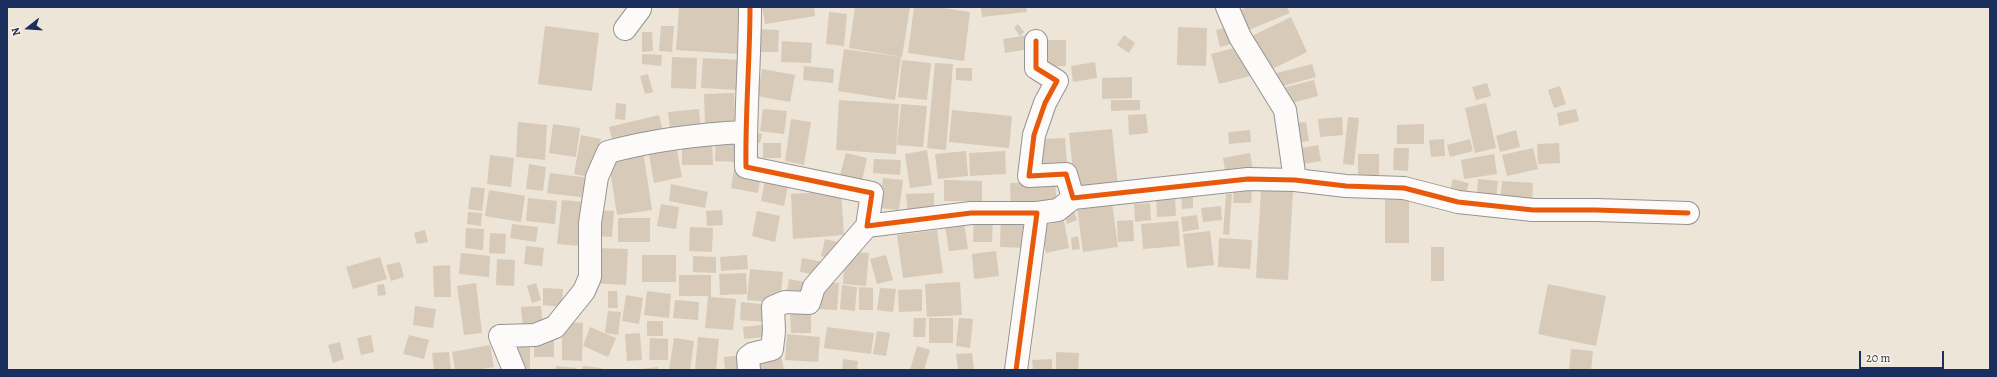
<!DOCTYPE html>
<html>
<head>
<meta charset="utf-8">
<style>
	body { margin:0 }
	#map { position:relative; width:1997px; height:377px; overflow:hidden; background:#ede5d7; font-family:Alegreya,serif }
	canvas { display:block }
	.frame { position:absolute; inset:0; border:8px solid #1b2f5e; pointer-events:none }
	.north { position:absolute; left:8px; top:8px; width:40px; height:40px; -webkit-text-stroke:3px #fcf5e5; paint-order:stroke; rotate:253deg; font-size:11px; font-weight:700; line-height:16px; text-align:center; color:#1b2f5e }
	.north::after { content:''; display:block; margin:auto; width:14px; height:18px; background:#1b2f5e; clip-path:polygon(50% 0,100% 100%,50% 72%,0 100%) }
	.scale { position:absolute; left:1859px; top:351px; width:85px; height:18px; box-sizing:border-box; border:2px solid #1b2f5e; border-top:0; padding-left:5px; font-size:12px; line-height:14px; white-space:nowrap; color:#1b2f5e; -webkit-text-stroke:3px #fcf5e5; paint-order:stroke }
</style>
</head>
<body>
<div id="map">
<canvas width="1997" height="377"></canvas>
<div class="frame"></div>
<div class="north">N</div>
<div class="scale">20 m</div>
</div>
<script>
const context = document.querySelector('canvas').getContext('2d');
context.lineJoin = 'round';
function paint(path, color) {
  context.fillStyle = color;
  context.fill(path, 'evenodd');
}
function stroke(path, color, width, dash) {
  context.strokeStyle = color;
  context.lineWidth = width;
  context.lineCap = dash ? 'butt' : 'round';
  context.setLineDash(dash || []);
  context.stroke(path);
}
const building = new Path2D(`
	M679 7H739L737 54 676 50Z
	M762 7H814L815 16 765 24Z
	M855 7H910L902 57 849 48Z
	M914 7H936L970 12 964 61 908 53Z
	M981 7H1026L1027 12 982 17Z
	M1248 7H1287L1290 13 1244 32 1236 12Z
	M829 12 847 14 844 46 826 44Z
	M1291 17 1307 52 1266 72 1250 37Z
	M1018 24 1024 32 1020 36 1014 28Z
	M545 26 599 33 592 91 538 84Z
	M661 26H674L672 52 659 51Z
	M1233 26 1238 42 1220 47 1216 30Z
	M1178 27 1207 28 1206 66 1177 65Z
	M757 29 779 30 778 52H756Z
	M642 32H652L653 51 642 52Z
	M1028 35 1029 49 1005 53 1003 39Z
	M1124 35 1135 43 1129 53 1117 45Z
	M1042 40H1066V66L1042 67Z
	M782 41 812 43 811 63 781 62Z
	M1242 46 1250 76 1219 84 1211 54Z
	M844 49 901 57 895 100 838 91Z
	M642 54 662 55 661 66 642 64Z
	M672 57 697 58 696 89 671 88Z
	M703 58 740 60 738 90 701 88Z
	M902 60 931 63 927 100 898 97Z
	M1095 62 1097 78 1073 82 1071 66Z
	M935 63 953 64 946 150 927 148Z
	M1312 64 1316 77 1276 88 1273 74Z
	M804 66 834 69 833 83 803 80Z
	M956 68H972V81L956 80Z
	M762 69 795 75 790 102 757 96Z
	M648 74 653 92 645 94 640 76Z
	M1132 77V98L1102 99V78Z
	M1314 80 1318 96 1287 104 1282 88Z
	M1487 83 1491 96 1476 100 1472 87Z
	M1560 86 1566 104 1554 108 1548 90Z
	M734 93 735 124 705 125 704 94Z
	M839 100 899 104 896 154 836 150Z
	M1111 100H1140V110L1111 111Z
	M616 103 626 104 625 120 615 119Z
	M1486 103 1496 148 1475 153 1465 108Z
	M901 104 927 106 923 147 897 145Z
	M699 109 701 133 671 136 668 112Z
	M763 109 787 111 784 134 760 131Z
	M1576 109 1579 121 1559 126 1557 113Z
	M952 110 1012 116 1009 148 949 142Z
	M1146 114 1148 133 1129 135 1128 115Z
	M659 115 664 135 614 147 609 127Z
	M1342 117 1343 135 1320 137 1318 119Z
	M1348 117 1359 118 1354 165 1343 164Z
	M791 119 811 122 804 165 785 161Z
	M518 122 547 125 545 160 516 157Z
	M1306 122 1309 141 1297 143 1295 123Z
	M553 124 580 128 576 157 549 153Z
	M1424 124V144H1397V125Z
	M1112 129 1118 187 1075 191 1069 133Z
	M1250 130 1251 142 1229 144 1228 132Z
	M1516 130 1520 147 1500 152 1496 136Z
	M751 132 762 134 760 143 749 142Z
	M581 135 601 139 594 178 574 174Z
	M716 136 739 137 738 162 715 161Z
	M1065 138 1067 166 1043 168 1042 139Z
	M1444 139 1445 156 1431 157 1429 140Z
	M1470 139 1473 151 1450 157 1447 145Z
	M712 142 713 165H682V143Z
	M763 143H781V158H763Z
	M1559 143 1560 163 1538 164 1537 144Z
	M676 144 682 177 654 183 648 149Z
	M1318 145 1321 161 1298 165 1295 149Z
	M1394 148H1409L1408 171 1393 170Z
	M1533 148 1538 169 1507 176 1502 155Z
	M927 150 932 185 910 188 905 154Z
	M643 151 652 210 617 215 608 157Z
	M966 151 968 176 938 179 935 154Z
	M1005 151 1006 174 970 176 969 153Z
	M846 153 867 158 862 180 840 175Z
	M1250 153 1253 171 1226 176 1223 158Z
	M1358 154H1379V182H1358Z
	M1494 154 1497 174 1464 179 1461 160Z
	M490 155 514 158 511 187 487 184Z
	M874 159 901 160 900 175 873 173Z
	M529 164 546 167 543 191 526 189Z
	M734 169 761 174 758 193 731 188Z
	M550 173 589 178 587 198 547 193Z
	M883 178 903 180 899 210 879 208Z
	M1453 179 1469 183 1466 194 1450 190Z
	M1478 179 1498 181 1496 198 1477 197Z
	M765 180 788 185 784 206 761 201Z
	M944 180 982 181V201H944Z
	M1055 181 1057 209 1011 211 1010 183Z
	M1502 181 1533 183 1532 203 1500 201Z
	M671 184 708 192 705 208 669 201Z
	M471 187 485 188 482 211 468 209Z
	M1234 188 1252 189 1251 203H1233Z
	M1261 189 1293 191 1288 280 1256 278Z
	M489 190 525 196 521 222 485 216Z
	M841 191 844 235 793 239 791 194Z
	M934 193V214L908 215 906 194Z
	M1181 193H1193V208L1182 209Z
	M1226 194H1232L1229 235 1223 234Z
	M1175 196 1176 216 1157 217 1156 197Z
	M528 198 557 201 555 224 526 221Z
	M1385 199H1409V243H1385Z
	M562 200 585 202 581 246 557 244Z
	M1112 203 1118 247 1083 252 1077 207Z
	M1150 203 1151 220 1135 222 1134 204Z
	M661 204 679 207 676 229 657 226Z
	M1221 206 1222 220 1203 222 1201 208Z
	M1073 207 1077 220 1067 224 1063 210Z
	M597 210 614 211 612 237 595 236Z
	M722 210 723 225 707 226 706 211Z
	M757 211 780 216 775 242 752 236Z
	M468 212 482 213 481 226 467 224Z
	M1001 215H1027L1026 248 1000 247Z
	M1197 215 1199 229 1183 232 1181 217Z
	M974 217 993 218 992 242H973Z
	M618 218H650V242H618Z
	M1133 220 1134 241 1118 242 1117 221Z
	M1064 221 1069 248 1046 253 1040 226Z
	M1178 221 1180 246 1143 249 1141 224Z
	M964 223 968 249 949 251 945 226Z
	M512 224 538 227 536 242 510 238Z
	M690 227 713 228 712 252 689 251Z
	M466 228 484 229 483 250 465 248Z
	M425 230 428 242 417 244 414 233Z
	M937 230 943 273 903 278 897 235Z
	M1210 231 1214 265 1187 268 1183 234Z
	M490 233 506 234 505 254 489 253Z
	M1078 236 1080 249 1072 250 1071 238Z
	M1219 238 1252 240 1250 269 1218 267Z
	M825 239 839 242 835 259 821 256Z
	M526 246 544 248 542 266 524 264Z
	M1431 247H1444V281H1431Z
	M594 248 628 249 626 285 592 283Z
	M845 251 869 253 866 286 843 284Z
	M996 251 999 276 974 279 972 254Z
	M461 253 490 256 489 277 459 274Z
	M642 255H676V282H642Z
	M747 255 748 269 721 271 720 257Z
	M886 255 893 280 877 284 870 259Z
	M693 256 716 257V273L693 272Z
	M380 257 387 279 353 289 346 267Z
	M802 258 824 262 822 276 800 272Z
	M497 259 515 260 514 286 496 285Z
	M400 262 404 277 391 281 386 265Z
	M450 265 451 297H434L433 266Z
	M750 269 783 272 780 303 747 300Z
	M746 273 747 294 720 295 719 274Z
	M679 275H711V297L736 299 733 330 705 328 708 296H679Z
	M789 279 810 283 807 300 786 297Z
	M819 282 839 283 837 310 818 309Z
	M960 282 962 315 927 317 925 284Z
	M476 283 482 333 464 335 457 286Z
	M536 283 541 300 532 303 527 286Z
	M384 284 386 295 378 296 377 285Z
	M1548 284 1606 296 1596 346 1538 334Z
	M842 285 857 287 855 311 840 309Z
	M859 287 873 288V310H859Z
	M543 288 563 289 562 307 543 305Z
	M880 288 896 289 893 312 877 310Z
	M922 289V311L899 312 898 290Z
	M608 291H617L618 308H608Z
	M647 291 671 294 669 318 644 315Z
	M626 295 643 298 639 324 622 321Z
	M675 300 699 302 698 320 673 318Z
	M741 302 769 305 768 322 740 320Z
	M415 306 436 309 433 328 413 325Z
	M541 306 543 328 523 330 521 307Z
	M790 309H811V333H791Z
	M608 311 621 312 618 335 605 333Z
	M914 318H926L925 337H913Z
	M929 318H953V343H929Z
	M959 318 973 319 970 348 956 346Z
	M647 321H663V336H647Z
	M562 322 583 323 582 361 562 360Z
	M763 325 764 337 744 339 743 327Z
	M590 327 616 338 608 357 583 346Z
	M827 327 874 333 871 354 824 348Z
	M877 331 890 333 886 356 873 354Z
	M640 333 642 360 627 361 625 334Z
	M787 334 820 337 818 362 785 360Z
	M371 335 374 352 361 355 357 338Z
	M409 335 429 340 424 359 403 354Z
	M698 337 719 339 716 370H695Z
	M534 338H554V357H534Z
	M650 338 668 339V360H649Z
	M674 338 694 341 690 370H669Z
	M502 341H530V370H503Z
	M340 342 344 359 333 363 328 345Z
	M490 345 494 367 475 370H455L452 352Z
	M917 346 930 350 924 370H910Z
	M1571 349 1593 351 1591 370H1569Z
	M449 352 451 370H434L432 353Z
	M780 352 784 370H753L750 359Z
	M1056 352 1079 353 1078 370H1056Z
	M972 353 974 370H958L956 354Z
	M744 355 745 370H725L724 357Z
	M843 359 858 361 857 370H842Z
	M1052 359V370H1033L1032 360Z
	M556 366 576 368V370H555Z
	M583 366 601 368V370H582Z
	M658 367V370H641V369Z`);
const minor = new Path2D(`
	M750 7C750 60 745 114 746 167L872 193 867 226 971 213H1037L1016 370
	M1227 7 1240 37 1285 110 1295 180
	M625 29 640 9V7
	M1036 41V68L1057 81 1045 103 1034 135 1029 176 1066 174 1073 198 1248 179 1295 180 1346 186 1404 188 1458 202 1533 210H1596L1688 213
	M1037 213 1058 210 1073 198
	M514 370 500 336 535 335 555 327 584 291 590 277V223L597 177 608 152C653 140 699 134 745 132
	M749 370 748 357 752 354 772 349 774 331 773 307 785 302 809 303 814 287 867 226`);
const cycleway = new Path2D(`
	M750 7C750 60 745 114 746 167L872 193 867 226 971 213H1037L1016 370
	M1036 41V68L1057 81 1045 103 1034 135 1029 176 1066 174 1073 198 1248 179 1295 180 1346 186 1404 188 1458 202 1533 210H1596L1688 213`);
paint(building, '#d8cab9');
stroke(minor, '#959494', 24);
stroke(minor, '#fcfbf9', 22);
stroke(cycleway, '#e8590c', 5);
</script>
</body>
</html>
